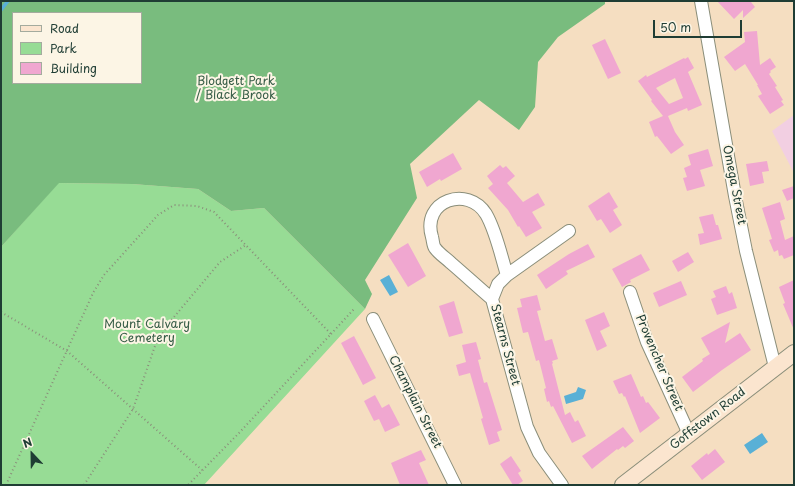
<!DOCTYPE html>
<html>
<head>
<meta charset="utf-8">
<style>
	body { margin:0 }
	#map { position:relative; width:795px; height:486px; overflow:hidden; background:#f5dec1; font-family:"Playpen Sans",sans-serif }
	canvas { display:block }
	.frame { position:absolute; inset:0; border:2px solid #1f3d34; pointer-events:none }
	.legend { position:absolute; left:12px; top:12px; width:130px; height:72px; box-sizing:border-box; background:#fcf5e5; border:1px solid #a4ab9e; margin:0; padding:5px 7px; list-style:none; font-size:12px; color:#1f3d34 }
	.legend li { display:flex; align-items:center; gap:8px; height:20px }
	.legend b { width:20px; border:1px solid #a4ab9e }
	.north { position:absolute; left:12px; top:434px; width:40px; height:40px; -webkit-text-stroke:3px #fcf5e5; paint-order:stroke; rotate:338deg; font-size:11px; font-weight:700; line-height:16px; text-align:center; color:#1f3d34 }
	.north::after { content:''; display:block; margin:auto; width:14px; height:18px; background:#1f3d34; clip-path:polygon(50% 0,100% 100%,50% 72%,0 100%) }
	.scale { position:absolute; left:653px; top:20px; width:89px; height:18px; box-sizing:border-box; border:2px solid #1f3d34; border-top:0; padding-left:5px; font-size:12px; line-height:14px; white-space:nowrap; color:#1f3d34; -webkit-text-stroke:3px #fcf5e5; paint-order:stroke }
</style>
</head>
<body>
<div id="map">
<canvas width="795" height="486"></canvas>
<div class="frame"></div>
<ul class="legend">
<li><b style="height:5px;background:#fbe5cf"></b>Road</li>
<li><b style="height:11px;background:#97dc95"></b>Park</li>
<li><b style="height:11px;background:#f0a7d0"></b>Building</li>
</ul>
<div class="north">N</div>
<div class="scale">50 m</div>
</div>
<script>
const context = document.querySelector('canvas').getContext('2d');
context.lineJoin = 'round';
function paint(path, color) {
  context.fillStyle = color;
  context.fill(path, 'evenodd');
}
function stroke(path, color, width, dash) {
  context.strokeStyle = color;
  context.lineWidth = width;
  context.lineCap = dash ? 'butt' : 'round';
  context.setLineDash(dash || []);
  context.stroke(path);
}
function write(font, color, halo, rows, align = 'center') {
  context.font = font + ' "Playpen Sans",sans-serif';
  context.lineWidth = 4;
  context.setLineDash([]);
  context.textBaseline = 'middle';
  context.strokeStyle = halo;
  context.fillStyle = color;
  for (const [text, x, y, turn = 0] of rows) {
    context.save();
    context.translate(x, y);
    context.rotate((+turn || 0) * Math.PI / 180);
    context.textAlign = isNaN(turn) ? turn : align;
    if (halo) context.strokeText(text, 0, 0);
    context.fillText(text, 0, 0);
    context.restore();
  }
}
const built = new Path2D(`
	M794 115V173L772 131Z`);
const green = new Path2D(`
	M58 183 132 184 198 189 231 211 264 208 365 309 204 485H1V247Z`);
const forest = new Path2D(`
	M1 1H605V4L558 37 538 62 535 107 519 130 479 100 410 164 417 198 365 280 372 294 365 309 264 208 231 211 198 189 132 184 59 183 1 247ZM13 13H141V83H13Z`);
const water = new Path2D(`
	M389 275 398 292 390 296 380 280Z
	M578 387 586 390 583 399 566 404 564 396 576 392Z
	M762 433 768 442 750 454 744 445Z`);
const stream = new Path2D(`
	M1 10 8 1`);
const building = new Path2D(`
	M717 1H752L751 2 755 7 743 18V10L734 19Z
	M757 31 760 65 770 58 776 67 770 71 771 72 769 74 777 86 775 87 783 100 781 101 784 105 770 114 758 96 762 94 757 85H758L745 64 735 71 724 57 745 42 744 32Z
	M605 39 621 73 608 79 592 45Z
	M688 57 694 68 688 72 702 105 688 111 687 108 668 116 675 132 684 145 671 154 657 136 655 137 649 122 663 116 651 101 652 100 638 81 646 75 647 77 684 58 685 59ZM675 78 683 98 669 104 656 88Z
	M708 149 713 166 700 170 705 186 687 191 683 178 687 177 684 168 691 165 688 155Z
	M453 153 462 169 441 181 440 179 427 187 419 172Z
	M767 161 769 171 762 172 764 183 750 186 746 164Z
	M500 165 503 168 506 166 515 176 507 183 523 202 538 193 545 205 532 212 542 228 526 237 519 226 518 227 508 210 488 188 493 184 487 176Z
	M794 186V198L787 201 782 190Z
	M609 192 618 207 613 210 622 225 610 233 601 219 597 221 588 206Z
	M780 202 785 219 780 221 785 240 794 236V255L784 259 782 255 779 256 778 250 774 252 769 240 772 239 762 208Z
	M713 214 716 225H718L722 239 700 245 698 234 704 233 699 217Z
	M408 243 426 276 408 287 388 255Z
	M588 244 595 257 566 271 568 274 546 289 537 275 569 254Z
	M688 252 694 262 678 272 672 261Z
	M641 254 650 270 630 280 631 282 622 287 612 269Z
	M794 280V330L783 304 785 303 779 287Z
	M681 281 687 295 659 307 653 293Z
	M726 286 729 294 732 292 737 308 717 315 711 299 716 297 713 291Z
	M537 295 541 310 537 311 545 341 552 339 558 359 552 361 553 363 552 364 565 415 570 412 575 422 578 420 586 436 572 443 553 406 551 407 549 401 547 402 544 389 546 388 539 360 536 361 528 332 523 333 517 308 522 307 520 299Z
	M454 301 463 333 449 337 439 306Z
	M604 312 610 326 600 331 607 346 597 351 585 320Z
	M730 322 725 343 740 333 751 350 722 370 693 392 682 377 703 361 702 359 710 354 701 338Z
	M354 336 376 378 363 385 341 343Z
	M476 342 481 359 478 360 484 383 487 382 502 430 497 432 500 441 489 445 481 419 483 418 470 373 459 376 456 365 466 362 462 345Z
	M631 374 641 397 643 396 646 403 648 402 660 418 640 433 625 396 624 397 622 393 619 394 613 381Z
	M375 395 382 408 389 404 400 425 385 432 379 419 374 421 364 401Z
	M623 427 634 441 625 448 623 446 618 450 617 449 592 469 582 456Z
	M715 449 725 462 702 480 691 466 707 453 708 455Z
	M421 450 426 460 419 463 429 485H400L391 463Z
	M511 456 521 471 518 473 523 481 517 485H513L500 464Z`);
const path = new Path2D(`
	M1 312 67 351 202 470
	M331 334 354 309
	M6 485 93 293 104 275 158 215 174 205 197 206 214 212 331 334 239 433 188 485
	M84 485 133 409 155 346 169 323 220 262 246 245`);
const street = new Path2D(`
	M701 1 735 196 746 251 775 367
	M630 292 647 342 689 434
	M492 299C478 287 465 275 451 263 446 258 439 254 435 248 433 246 433 240 432 237 421 200 468 185 486 214 496 231 501 256 507 275
	M373 319 455 485
	M562 485 539 453 527 427 492 299 498 284 507 275 569 231`);
const secondary = new Path2D(`
	M623 485 794 353`);
const parkNames = [
	["Blodgett Park",236,82],
	["/ Black Brook",236,96],
	["Mount Calvary",147,325],
	["Cemetery",147,339]
];
const streetNames = [
	["Omega Street",734,185,79],
	["Stearns Street",505,345,75],
	["Provencher Street",659,363,67],
	["Champlain Street",415,402,63],
	["Goffstown Road",708,419,-38]
];
paint(built, '#f2cfe2');
paint(green, '#97dc95');
paint(forest, '#79bc7e');
paint(water, '#59b0d6');
stroke(stream, '#59b0d6', 3.5);
paint(building, '#f0a7d0');
stroke(street, '#8a8e7a', 14);
stroke(secondary, '#8a8e7a', 18);
stroke(path, '#8a8e7a', 2, [1, 3]);
stroke(street, '#fff', 12);
stroke(secondary, '#fbe5cf', 16);
write('12px', '#375d47', '#fcf5e5', parkNames);
write('12px', '#1f3d34', '#fcf5e5', streetNames);
</script>
</body>
</html>
